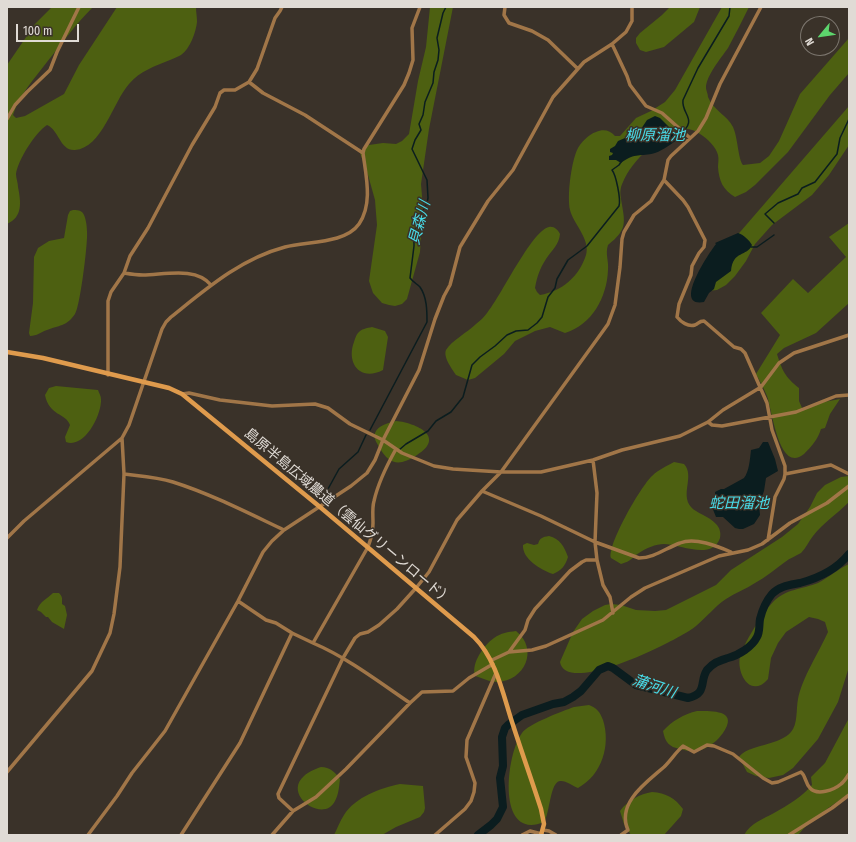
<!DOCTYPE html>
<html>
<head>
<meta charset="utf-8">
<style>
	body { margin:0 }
	#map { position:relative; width:856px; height:842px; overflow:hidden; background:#3a3229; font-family:"Fira Sans Condensed",sans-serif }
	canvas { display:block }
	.frame { position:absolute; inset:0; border:8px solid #e0dbd5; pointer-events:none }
	.north { position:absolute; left:800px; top:16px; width:40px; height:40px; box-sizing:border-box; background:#3a3229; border:1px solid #7c766e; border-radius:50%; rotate:241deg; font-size:11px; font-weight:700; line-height:16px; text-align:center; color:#e0dbd5 }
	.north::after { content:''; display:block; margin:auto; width:14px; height:18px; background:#5dd56d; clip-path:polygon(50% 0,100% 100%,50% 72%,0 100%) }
	.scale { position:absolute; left:16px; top:24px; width:63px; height:18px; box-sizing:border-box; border:2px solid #e0dbd5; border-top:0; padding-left:5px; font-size:12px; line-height:14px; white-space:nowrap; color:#e0dbd5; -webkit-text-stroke:3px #3a3229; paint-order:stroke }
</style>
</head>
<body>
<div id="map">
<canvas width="856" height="842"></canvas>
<div class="frame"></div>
<div class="north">N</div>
<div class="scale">100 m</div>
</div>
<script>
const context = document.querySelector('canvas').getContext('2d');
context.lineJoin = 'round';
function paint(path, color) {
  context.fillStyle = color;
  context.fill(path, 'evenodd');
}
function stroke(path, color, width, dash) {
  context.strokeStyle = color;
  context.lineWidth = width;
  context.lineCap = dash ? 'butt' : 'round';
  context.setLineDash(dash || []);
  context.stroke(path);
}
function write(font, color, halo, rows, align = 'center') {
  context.font = font + ' "Fira Sans Condensed","Noto Sans JP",sans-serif';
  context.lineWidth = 3;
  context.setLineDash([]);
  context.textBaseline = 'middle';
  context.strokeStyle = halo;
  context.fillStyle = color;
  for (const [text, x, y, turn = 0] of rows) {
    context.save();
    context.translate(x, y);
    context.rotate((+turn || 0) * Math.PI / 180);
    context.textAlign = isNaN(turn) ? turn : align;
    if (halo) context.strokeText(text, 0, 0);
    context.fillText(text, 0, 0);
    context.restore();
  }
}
const green = new Path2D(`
	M52 7H93C76 24 62 43 47 62 35 78 19 95 13 115L16 118 25 116 64 94 79 65 117 7H196C196 12 197 17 197 22 196 32 190 49 181 55 178 57 174 58 170 60 155 66 140 71 129 84 113 102 102 148 75 150 60 151 59 130 47 125 35 133 18 160 16 174 16 178 18 183 18 187 21 202 23 217 7 224V65L35 24Z
	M430 7H453L429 129 421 184 423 208 420 252 407 299 402 304 395 306 389 305 382 303 373 293 369 281 377 225 376 213 375 200 368 175 360 153 363 148 369 145 383 143 396 144 402 141 409 134 418 81 426 47Z
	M670 7H700L694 22 664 47 646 52 640 50 636 43V38L640 33 662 15Z
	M722 7H749C742 21 735 35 728 48 721 58 706 76 706 88 706 90 708 94 708 97 713 110 727 115 733 127 738 138 738 159 743 165L760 163 769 156 779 141 800 94 849 38V73L830 95 788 152 755 185 746 192 735 197C723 190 719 181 718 167 718 163 719 159 718 155 716 147 708 139 700 134 695 131 689 128 683 129 662 131 631 162 623 182 620 188 620 193 621 199 625 223 628 229 608 245 605 254 609 261 608 270 607 297 592 325 565 333L550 327 535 331 515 341 504 354 475 378 468 380 456 375C452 369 443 357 446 350 451 341 468 332 476 324 480 321 484 317 487 313 500 298 532 230 549 227 554 226 558 230 560 234 559 245 552 250 546 259 540 268 537 277 535 288L537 292 540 295C562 291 579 277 586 255 591 240 573 223 570 210 567 196 571 164 577 150 580 143 589 134 596 132 603 129 610 130 615 136H620L636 118 651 111 665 102 675 90Z
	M849 106V145L829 175 812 195 772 225 755 244 746 261 735 276 726 285 717 290 708 291 734 239Z
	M73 210C76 210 79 210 82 212 86 216 87 227 87 232 88 242 80 308 75 314 66 327 59 325 47 330 41 332 37 336 30 336L29 333 33 303 34 257 38 248 49 241 64 238 68 215 70 211Z
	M849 223V303L816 333 784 348 777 354C782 370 785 377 799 388V401L803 410 824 402 840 399 830 414 825 428 821 429C818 439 812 446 804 454 779 475 772 409 767 396 764 389 760 381 756 374L780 335 761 313 793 279 808 293 846 257 829 237Z
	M372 327 385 331 388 337 383 370C360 382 346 363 354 342 355 339 356 335 358 333 361 329 367 328 372 327Z
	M56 386 98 390C99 393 101 396 101 399 102 414 85 449 66 442L65 437 70 425C66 413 49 416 45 395L49 388Z
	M396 421C417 423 446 437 417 455 400 466 390 466 379 447 377 443 373 438 375 433 378 425 389 423 396 421Z
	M674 462 684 464C695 476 680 494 691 507 696 513 709 516 716 524 720 528 721 533 720 538 712 561 680 544 664 544 656 544 646 548 639 553 631 558 632 561 621 564L611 558C607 545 641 486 652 476 658 470 667 466 674 462Z
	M849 476V502C838 513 823 523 813 536 809 541 806 548 801 553 796 556 790 558 785 562 775 569 766 577 755 583 746 589 735 593 726 599 714 607 707 617 696 626 681 639 566 697 560 662L573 632 582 619 593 611 605 605 611 604 621 605 636 610 655 611 666 610 716 585 731 570 782 537 798 524 810 507 817 493 825 485 841 477Z
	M549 536C560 539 564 546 568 557 565 566 562 570 553 574 541 570 522 559 523 545L527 543 534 545 538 544C540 538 542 537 549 536Z
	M849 564V667L838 702 818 739 793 768 783 775 769 778 756 776 747 772 739 757C747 745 781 745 791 732 798 724 796 709 798 699 802 678 819 652 828 632L825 622 818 619 809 617 786 632 778 643 771 658 768 679C766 681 763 684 761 685 745 692 737 668 740 657 743 644 764 611 773 602 785 589 803 589 818 583 829 577 838 569 849 564Z
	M53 593H59C63 597 62 599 62 604L65 606 67 615 64 629 52 622 48 617H46L41 612 37 610C40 601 47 599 53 593Z
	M516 631C539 649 525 681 497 682 490 682 482 678 475 676 471 663 484 645 494 638 501 633 508 632 516 631Z
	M589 705C597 708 600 712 603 720 611 745 602 775 578 788 573 786 565 780 560 781 550 782 550 813 544 822 496 842 506 754 522 733 528 724 563 711 574 707 579 706 584 706 589 705Z
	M697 711C713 711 739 710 723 733 718 740 710 747 701 750 695 752 686 751 680 749 669 747 665 742 663 731 672 721 684 714 697 711Z
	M849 718V794C831 806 812 818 798 835H744C751 823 763 819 774 813 788 805 802 797 812 785L811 777 825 763Z
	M321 767C330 767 335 772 340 779 339 786 339 794 335 801 324 824 282 795 304 776 308 772 315 769 321 767Z
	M400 784 423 786 425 808 424 812 420 817 396 827 382 835H334C337 829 340 821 344 815 355 797 381 788 400 784Z
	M652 792C666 793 675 798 683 809L681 816 664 835H631L624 824 620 811C628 800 640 794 652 792Z`);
const water = new Path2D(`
	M655 116 660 118 680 138C672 143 664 150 655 153 640 157 636 152 621 163L616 160H609V156L612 155 613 153 610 152V149L615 146 618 141 639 132 647 120Z
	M738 233C743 234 750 241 752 245 747 257 733 250 731 271L716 282 714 289 709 293 704 302C672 308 709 253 716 244L715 243Z
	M763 442H768L775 459 778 471 766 478 764 491 759 505 760 515 754 524 743 529H739L735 528 723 517H716L712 507 713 504 717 500 715 494V492L721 489H724L744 478C749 472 750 459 751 450L759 448Z`);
const stream = new Path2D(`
	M678 136C700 119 681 115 683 100L698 68 729 16 730 7
	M774 223 765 214 778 203 798 194 802 188 815 182 837 154 840 138 849 119
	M751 247H757L774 235
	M370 430 427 322C427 311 427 297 420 287 417 284 413 282 410 278L414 246V236L417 221 427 203 428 198 427 180 412 149 415 140 421 130 419 124 423 115 425 102 433 83 434 72 438 60 439 50 437 38 443 13 446 7
	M399 450 406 444 428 431 436 421 451 412 463 397 472 365 480 357 495 346 507 335 516 331 528 330 537 323 542 317 548 297 555 288 557 279 568 260 587 246 619 206C621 199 616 175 612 170L619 165 621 162
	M324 501 328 489 339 469 358 452 366 435`);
const river = new Path2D(`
	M478 835 491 825 497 819 503 807 500 778 503 766 502 737 505 728 508 725 522 715 553 704 564 702 573 697 581 691 599 670 608 666 613 668 636 685 688 698C708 693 699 682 707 670 714 662 719 661 728 658 739 655 752 647 757 637 760 632 759 625 760 619 762 611 766 601 772 594 779 586 790 585 800 583 819 578 836 570 849 554`);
const street = new Path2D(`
	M505 7 504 15 509 23 532 31 548 40 577 68
	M612 44 627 76 630 85 646 106 662 113 690 138
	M249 82 263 93 305 115 363 153
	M7 119 15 105 27 92 50 70 57 52 79 7
	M664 180 683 200 688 207 705 240 704 247 699 253 692 266 691 275 679 304 677 317C681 322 688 327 695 325 699 323 699 321 704 321L734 347 741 349 745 353 767 403 772 430 785 466V474L784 479 775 497 768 540
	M124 273C130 274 136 275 143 275 163 275 196 266 211 285
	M108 375V301L111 292 124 273 130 256 148 228 192 145 215 107 220 93 224 90H235L249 82 257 69 275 18 280 11 282 7
	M182 394 189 393 220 400 272 406 315 404 328 408 350 424 383 440 402 453 434 466 453 469 501 472H541L593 460 622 450 680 436 708 422 723 410 761 387 779 363 794 353 849 335
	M708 422 712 425 722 426 796 412 836 396 849 395
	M593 460 597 493 595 542 597 560 603 585 610 597 613 613
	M124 474C140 476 157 477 173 482 211 494 248 513 284 530
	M785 474 831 465 849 474
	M482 491 541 516 595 542 639 558C654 558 666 548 680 543 695 537 717 546 731 552
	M7 538 24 521 122 438 129 425 162 329 166 322 171 317C206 289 240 259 285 247 307 241 345 244 359 224 373 204 366 176 363 153L364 149 404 85 409 73 413 60 412 28 420 7
	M238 601 266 620 276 623 292 633
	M313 643C348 658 379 682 410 703
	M509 652 525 630 528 620 535 609 570 571 582 562 586 560H597
	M492 660 509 652 532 650 546 646 603 620 631 597 645 588 719 556 748 550 762 544 790 523 827 503 849 486
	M7 772 92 671 110 633 114 614 120 567 124 474 122 438
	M293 811 279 798 278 794 343 658 355 638 360 634 368 632 379 625 397 609 416 588 429 572 457 520 482 491 501 472 603 331 608 324 615 305 620 267 622 239 624 232 634 215 651 201 659 188 664 180 668 160 671 156 698 131 706 118 720 84 761 7
	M543 830 549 831 556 835
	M88 835 117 796 132 773 165 731 238 601 263 552 272 541 284 530 351 486 367 473 375 460 383 440 419 370 435 319 444 296 450 285 460 247 488 201 513 170 553 97 584 62 612 44 626 32 632 21V7
	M181 835 240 743 292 633 313 643 368 547C371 539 373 531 373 523 373 515 372 508 374 501 378 483 387 465 396 449
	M272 835 293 811 316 797 346 769 410 703 422 692 453 691 469 678 493 664
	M435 835 465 809 471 801 474 792 475 783 466 757 467 740 496 673
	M522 835 530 831 542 834
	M621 835 628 830C616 803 647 782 664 767 671 760 676 752 683 746L694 752 707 745 714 746 733 754 763 778 772 783 778 782 801 772C806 776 805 783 810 788 817 796 834 790 841 784 844 782 847 777 849 774
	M789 835 832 808 849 795`);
const secondary = new Path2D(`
	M7 352 43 358 169 388 182 394 320 507 474 637C497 660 503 695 513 725 522 753 532 781 541 809L544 824 541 835`);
const streetNames = [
	["島原半島広域農道（雲仙グリーンロード）",348,517,40]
];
const waterNames = [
	["柳原溜池",655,136],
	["貝森川",420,223,-75],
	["蛇田溜池",739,504],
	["蒲河川",654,687,18]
];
paint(green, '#4d6011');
paint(water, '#0b1d1f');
stroke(stream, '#0b1d1f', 1.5);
stroke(river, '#0b1d1f', 8);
stroke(street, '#a17648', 3.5);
stroke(secondary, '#df9b4d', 4.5);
write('14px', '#e0dbd5', '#3a3229', streetNames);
write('italic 15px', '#48dbe8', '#3a3229', waterNames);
</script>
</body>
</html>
